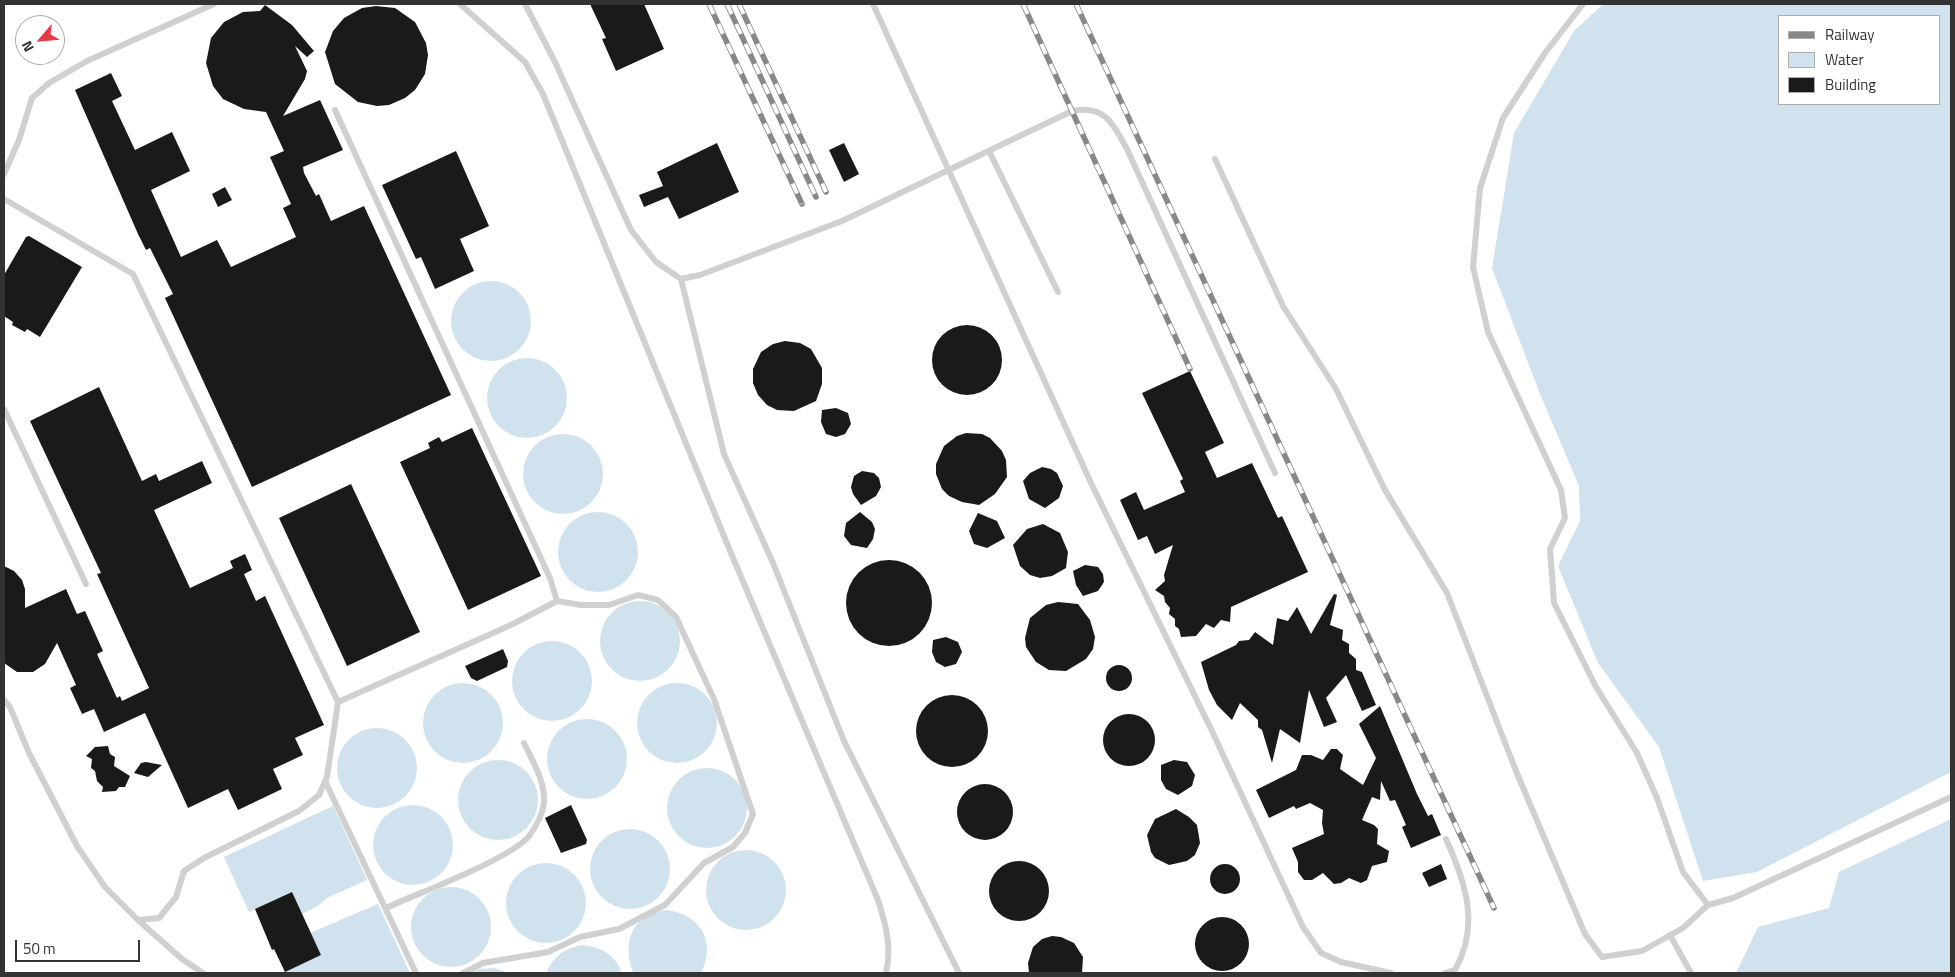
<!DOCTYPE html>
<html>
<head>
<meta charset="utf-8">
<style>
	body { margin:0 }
	#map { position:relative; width:1955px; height:977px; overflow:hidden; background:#fff; font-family:"Titillium Web",sans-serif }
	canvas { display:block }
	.frame { position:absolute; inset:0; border:5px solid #333; pointer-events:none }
	.legend { position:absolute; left:1778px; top:15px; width:162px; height:90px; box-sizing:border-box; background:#fff; border:1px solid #adadad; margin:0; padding:6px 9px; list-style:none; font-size:15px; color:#333 }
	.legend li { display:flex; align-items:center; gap:10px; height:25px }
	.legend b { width:25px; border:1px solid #adadad }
	.north { position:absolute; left:15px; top:15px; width:50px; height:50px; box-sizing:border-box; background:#fff; border:1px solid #adadad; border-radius:50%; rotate:243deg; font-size:14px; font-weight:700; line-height:20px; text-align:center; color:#333 }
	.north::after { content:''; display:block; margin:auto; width:18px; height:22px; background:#e63946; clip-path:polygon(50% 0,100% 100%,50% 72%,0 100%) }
	.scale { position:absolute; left:15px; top:940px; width:125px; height:22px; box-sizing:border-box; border:2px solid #333; border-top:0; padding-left:6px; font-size:15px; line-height:18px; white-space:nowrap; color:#333; -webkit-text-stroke:4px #fff; paint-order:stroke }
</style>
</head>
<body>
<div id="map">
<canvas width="1955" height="977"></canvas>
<div class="frame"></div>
<ul class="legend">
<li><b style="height:6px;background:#888"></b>Railway</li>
<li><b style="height:14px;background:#cfe2ee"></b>Water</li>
<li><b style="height:14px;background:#1a1a1a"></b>Building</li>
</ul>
<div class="north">N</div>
<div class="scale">50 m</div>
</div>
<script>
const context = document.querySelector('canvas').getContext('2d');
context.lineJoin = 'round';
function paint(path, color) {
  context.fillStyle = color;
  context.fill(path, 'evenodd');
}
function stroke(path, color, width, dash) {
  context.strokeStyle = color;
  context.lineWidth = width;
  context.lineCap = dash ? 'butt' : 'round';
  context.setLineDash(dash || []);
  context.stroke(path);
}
const water = new Path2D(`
	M1603 4H1951V772L1757 872 1703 881 1659 747 1598 663 1558 566 1580 521 1579 486 1540 394 1492 268 1514 133 1574 31ZM1779 16H1939V104H1779Z
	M451 321a40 40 0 1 1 80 0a40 40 0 1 1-80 0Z
	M487 398a40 40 0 1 1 80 0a40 40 0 1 1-80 0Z
	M523 474a40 40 0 1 1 80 0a40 40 0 1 1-80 0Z
	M558 552a40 40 0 1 1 80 0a40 40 0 1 1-80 0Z
	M600 641a40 40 0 1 1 80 0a40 40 0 1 1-80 0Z
	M512 681a40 40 0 1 1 80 0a40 40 0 1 1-80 0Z
	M423 723a40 40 0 1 1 80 0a40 40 0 1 1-80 0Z
	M637 723a40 40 0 1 1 80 0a40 40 0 1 1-80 0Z
	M547 759a40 40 0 1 1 80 0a40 40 0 1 1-80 0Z
	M337 768a40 40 0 1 1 80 0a40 40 0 1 1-80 0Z
	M458 800a40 40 0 1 1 80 0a40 40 0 1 1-80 0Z
	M667 808a40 40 0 1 1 80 0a40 40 0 1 1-80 0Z
	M373 845a40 40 0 1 1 80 0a40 40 0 1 1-80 0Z
	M333 806 367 880 327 898 318 906 302 914 292 892 249 912 224 857Z
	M1951 819V973H1736L1758 927 1829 908 1839 872Z
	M590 869a40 40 0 1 1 80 0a40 40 0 1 1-80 0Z
	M706 890a40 40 0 1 1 80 0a40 40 0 1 1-80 0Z
	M506 903a40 40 0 1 1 80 0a40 40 0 1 1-80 0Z
	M411 927a40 40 0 1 1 80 0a40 40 0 1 1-80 0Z
	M378 904 410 973H281L321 955 310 933Z
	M665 910C700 913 717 942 701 973L633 972C622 943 631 916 665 910Z
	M582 945C601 947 615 954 622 973H546C553 957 564 948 582 945Z
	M494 968 509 973H469L479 969Z`);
const building = new Path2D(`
	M590 4H644L664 49 616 71 602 39 606 38Z
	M265 5 292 25 314 51 307 57 295 46 307 71 305 79 283 116 320 100 343 150 303 167 304 173 316 196 319 194 331 221 364 206 451 395 252 487 165 298 173 294 150 248 146 250 138 234 75 90 111 73 122 96 112 101 135 150 172 132 190 171 151 190 181 257 217 240 231 267 296 237 283 208 291 204 270 157 284 151 266 112 244 109 223 99 213 86 206 63 211 38 224 22 243 12 260 11Z
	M376 6 395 8 415 22 426 43 428 55 425 74 415 90 405 98 389 105 377 106 358 102 335 84 325 52 333 31 344 18 362 8Z
	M717 143 739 192 679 219 668 197 644 207 639 195 663 186 657 172Z
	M844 143 859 174 844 182 829 150Z
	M456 151 489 226 460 239 474 271 435 289 421 257 416 259 382 185Z
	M225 187 232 200 218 207 212 194Z
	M29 236 82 267 40 337 27 329 25 332 12 325 13 322 4 316V275L26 237Z
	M932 360a35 35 0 1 1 70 0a35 35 0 1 1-70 0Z
	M785 341 800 343 811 349 822 368V384L816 401 794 411 777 410 767 405 758 395 753 383V369L761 352 773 344Z
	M1190 371 1224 443 1205 452 1217 478 1252 463 1278 518 1282 516 1308 572 1231 607 1230 622 1221 620 1214 628 1206 624 1196 636 1181 637 1179 629 1175 626V619L1169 614 1170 608 1165 602 1164 596 1155 590 1165 581 1164 575 1173 545 1155 554 1147 536 1138 540 1120 500 1136 492 1144 510 1185 492 1180 481 1183 479 1142 393Z
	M99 387 142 481 156 474 159 481 202 461 212 483 154 510 190 588 233 568 230 561 245 554 252 570 244 574 256 601 265 596 324 725 295 738 303 755 273 769 282 789 238 810 228 789 188 808 145 713 104 732 94 709 82 714 70 688 76 685 57 643 45 664 33 672H17L4 663V566L14 571 22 580 25 589V608L66 589 77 614 85 611 103 651 97 654 117 698 120 696 122 701 149 688 97 574 101 573 30 421Z
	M836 408 848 413 851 424 845 434 836 437 826 434 821 422 822 410Z
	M472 428 541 576 468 610 400 462 430 448 428 443 439 437 442 442Z
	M966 433 982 434 990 438 1002 451 1006 460 1007 477 995 494 979 505 962 502 949 496 942 489 936 474V464L944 446 957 436Z
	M1042 467 1051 469 1057 473 1063 486 1059 498 1045 508 1029 499 1023 481 1030 473Z
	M862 471 874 473 879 478 881 487 876 496 861 505 853 494 851 487 854 476Z
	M351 484 420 632 347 666 279 518Z
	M860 512 872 522 875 529 873 539 867 548 851 545 844 536 846 523Z
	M978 513 997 521 1005 538 987 548 974 544 969 531Z
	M1043 524 1060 533 1068 552 1066 568 1052 576 1040 578 1030 575 1020 566 1013 545 1027 529Z
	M846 603a43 43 0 1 1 86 0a43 43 0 1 1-86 0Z
	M1085 565 1098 567 1103 574 1104 582 1098 591 1083 596 1076 585 1073 571Z
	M1334 594 1337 595 1330 625 1343 630 1342 640 1349 644V653L1356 659V670L1362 672 1376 705 1362 711 1346 675 1326 698 1337 722 1324 727 1309 690 1300 743 1280 729 1272 763 1262 730 1258 727V720L1240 703 1232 720 1217 705 1209 690 1201 662 1236 645 1239 641 1249 640 1255 632 1273 645 1277 618 1288 621 1297 607 1311 634Z
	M1058 602 1078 604 1090 620 1095 637 1093 649 1086 659 1066 671 1049 670 1036 662 1026 647 1025 638 1030 618 1046 605Z
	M946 637 958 642 962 652 956 664 945 667 936 662 932 652 933 640Z
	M503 649 508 661 507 667 477 681 471 678 465 666Z
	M1106 678a13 13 0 1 1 26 0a13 13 0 1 1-26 0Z
	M916 731a36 36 0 1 1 72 0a36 36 0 1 1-72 0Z
	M1380 706 1417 794 1428 816 1432 814 1441 835 1411 848 1402 827 1406 825 1395 800 1390 801 1381 781 1380 800 1372 797 1362 820 1374 825 1378 829 1377 844 1389 851 1387 862 1372 866 1367 880 1361 883 1349 878 1341 883 1334 884 1323 873 1312 880H1304L1298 872V862L1292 848 1324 834 1322 823 1323 810 1310 803 1296 809 1294 806 1269 818 1256 790 1296 770 1302 755H1311L1323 760 1331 749H1337L1343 755 1340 769 1363 785 1376 758 1359 724Z
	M1103 740a26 26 0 1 1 52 0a26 26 0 1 1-52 0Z
	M108 746 110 754 115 757 114 766 130 776 125 787H119L116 791 102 792 103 787 97 781 95 771 91 768 92 759 86 756 95 747Z
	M1174 760 1187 762 1195 775 1192 786 1178 795 1166 789 1161 780V765Z
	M146 762 162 765 148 777 134 773 141 763Z
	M957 812a28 28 0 1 1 56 0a28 28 0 1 1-56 0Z
	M571 805 587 840 586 844 561 853 545 818Z
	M1176 809 1189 817 1197 825 1200 843 1195 855 1187 861 1169 865 1155 858 1151 852 1147 835 1155 819Z
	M989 891a30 30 0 1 1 60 0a30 30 0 1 1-60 0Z
	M1441 864 1447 879 1429 887 1422 873Z
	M1210 879a15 15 0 1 1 30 0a15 15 0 1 1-30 0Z
	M292 892 321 955 285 972 274 949 272 950 255 909Z
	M1195 944a27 27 0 1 1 54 0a27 27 0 1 1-54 0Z
	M1052 936 1061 937 1074 943 1083 957 1082 973H1029L1028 963 1033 947 1042 939Z`);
const service = new Path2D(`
	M460 4 525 62 543 94 728 546 878 900C886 925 892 948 886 973
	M525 4 555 62 631 230 656 262 681 279 700 275 842 221 1072 111C1105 104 1113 124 1127 149L1275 473
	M873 4 1091 483 1211 729 1303 927 1321 953 1341 962 1391 973
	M1583 4 1545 53 1503 118 1480 188 1473 267 1488 332 1561 490 1565 518 1550 549 1554 603 1596 687 1637 753 1657 798 1683 872 1708 905 1733 898 1951 797
	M335 110 550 578 557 601
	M989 151 1058 292
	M1215 159 1283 306 1336 389 1385 490 1447 593 1516 771 1585 934 1602 957 1642 951 1683 928 1708 905
	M4 174 19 140 32 98 49 83 87 61 214 4
	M4 199 133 274 338 702 511 625 557 601 581 605H609L638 595 658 600 676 617 714 699 753 814 745 833 733 847 704 863 665 905 619 929 580 937 548 952 483 963 463 973
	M681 279 724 454 773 563 844 741 959 973
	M4 409 86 584
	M4 700 10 707 29 753 77 846 105 887 138 920 159 918 176 897 184 871 204 858 299 811 319 795 327 777 338 702
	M325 781 416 973
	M386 908C416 894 511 859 529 836 536 827 544 811 544 801 545 781 532 760 524 743
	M138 920 182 959 203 973
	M1670 935 1691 973
	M1445 973 1455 970C1480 926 1466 883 1446 839`);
const rail = new Path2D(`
	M709 4 802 204
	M727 4 816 197
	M739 4 826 192
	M1023 4 1190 369
	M1076 4 1494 908`);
paint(water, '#cfe2ee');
paint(building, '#1a1a1a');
stroke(service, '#d0d0d0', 6);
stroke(rail, '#888', 5.5);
stroke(rail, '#fff', 4, [11]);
</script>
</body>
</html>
